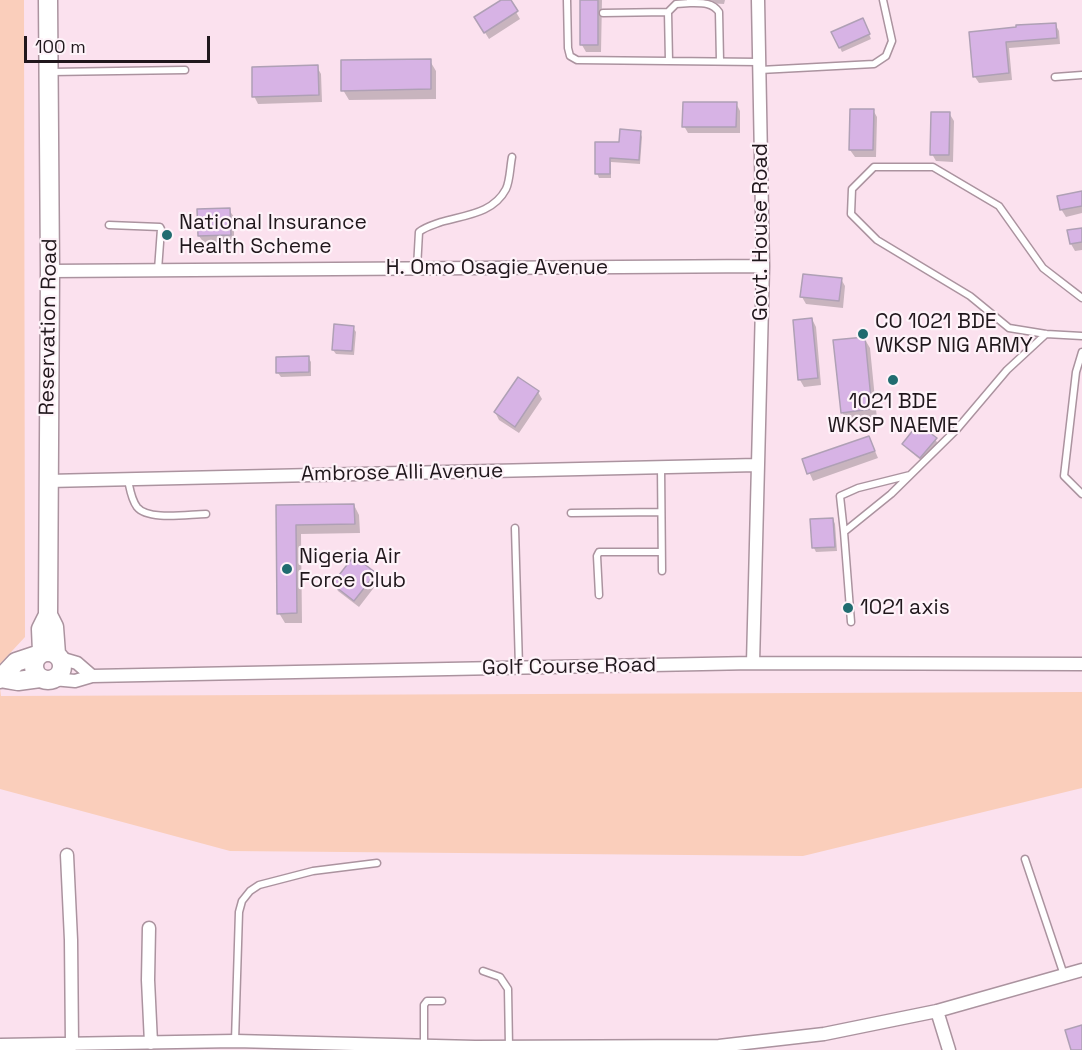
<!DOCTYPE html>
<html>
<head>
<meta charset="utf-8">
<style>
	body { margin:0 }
	#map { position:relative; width:1082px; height:1050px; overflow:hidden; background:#fbe1ee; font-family:"Space Grotesk",sans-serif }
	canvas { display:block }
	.scale { position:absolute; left:24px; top:36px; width:186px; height:27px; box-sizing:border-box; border:3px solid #20171c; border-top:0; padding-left:8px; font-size:18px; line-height:21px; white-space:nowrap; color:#20171c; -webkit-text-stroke:4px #fef3f9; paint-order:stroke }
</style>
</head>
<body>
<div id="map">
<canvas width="1082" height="1050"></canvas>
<div class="scale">100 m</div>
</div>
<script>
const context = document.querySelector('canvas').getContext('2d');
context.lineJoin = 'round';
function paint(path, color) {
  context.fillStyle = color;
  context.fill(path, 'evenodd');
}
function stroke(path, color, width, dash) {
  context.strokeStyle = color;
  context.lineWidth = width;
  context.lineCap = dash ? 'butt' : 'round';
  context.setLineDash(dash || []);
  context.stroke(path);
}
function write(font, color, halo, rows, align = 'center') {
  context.font = font + ' "Space Grotesk",sans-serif';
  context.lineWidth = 4.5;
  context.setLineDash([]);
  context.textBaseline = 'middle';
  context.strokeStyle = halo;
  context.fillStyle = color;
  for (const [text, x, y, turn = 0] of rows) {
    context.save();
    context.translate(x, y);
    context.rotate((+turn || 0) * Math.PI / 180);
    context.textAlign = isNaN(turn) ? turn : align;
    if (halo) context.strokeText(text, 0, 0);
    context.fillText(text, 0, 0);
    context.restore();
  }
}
const green = new Path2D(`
	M0 0H24L25 637 0 664Z
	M0 688 1 696 1082 692V788L803 856 230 851 0 789Z`);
const shadow = new Path2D(`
	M504 0H509L520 19 489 39 476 18Z
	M582 0H602L601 52H586L582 45Z
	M704 0H725L724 4 706 3Z
	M865 24 871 39 842 52 833 33Z
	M1055 24 1059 31 1060 44 1009 48 1012 80 979 83 975 77 971 34Z
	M430 61 436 71V99L349 100 343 90Z
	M317 67 321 74 322 102 258 104 254 96Z
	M736 103 740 111V133H688L684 126Z
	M873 110 877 117 876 157H855L850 150Z
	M949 113 954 121 953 162 936 161 932 154Z
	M640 132 642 137 640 164 611 162V178H599L597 173 621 143Z
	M1082 193V213L1066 217 1061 209Z
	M229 210 234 217V242L204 243 199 236Z
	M1082 229V250L1075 251 1071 244Z
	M841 279 845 286 843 308 806 304 802 297Z
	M812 319 816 327 821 385 804 387 800 380Z
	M353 328 356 332 354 355 336 354 333 350Z
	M864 338 870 348 877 419 848 422 842 412Z
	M308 357 311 362V376L281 377 278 373Z
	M538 392 542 399 519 433 499 420 495 412Z
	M869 437 878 458 813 481 804 460Z
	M935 439 938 444 923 462 906 448 904 444Z
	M354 505 359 515 360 533 301 534 302 623H285L279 613 277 507Z
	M833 519 835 524 837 551 816 552 814 548Z
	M374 574 379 581 359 607 338 591 334 584Z`);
const building = new Path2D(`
	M501 0H511L518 11 484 33 474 17Z
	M580 0H598V45H580Z
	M863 18 870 34 839 48 831 32Z
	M1056 23 1057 38 1006 42 1009 73 973 77 969 32 1016 27V25Z
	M431 59V89L341 91V60Z
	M318 65 319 95 252 97V67Z
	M683 102H737L736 127H682Z
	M850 109H874L873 150H849Z
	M931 112H950L949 155H930Z
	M620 129 641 131 639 160 610 158V174H595V142H619Z
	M1082 191V206L1060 210 1057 196Z
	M230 208 231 235 198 236 197 209Z
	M1082 228V242L1070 244 1067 230Z
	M803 274 842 278 839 301 800 297Z
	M812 318 818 378 798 380 793 320Z
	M334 324 354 326 352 351 332 350Z
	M865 337 872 409 841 413 833 340Z
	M309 356V372L276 373V357Z
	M518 377 539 391 515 427 494 412Z
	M918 424 937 438 920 458 902 444Z
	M869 436 875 451 807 474 802 459Z
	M354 504 355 524 296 525 297 613 277 614 276 505Z
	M833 518 835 547 812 548 810 519Z
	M354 556 376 573 354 601 332 584Z
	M1082 1025V1050H1071L1065 1030Z`);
const lane = new Path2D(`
	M567 0 568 48 570 56 577 60 759 62
	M690 3C701 3 712 2 719 12L720 61
	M603 13 668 12
	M669 61 668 12 676 4 690 3V1
	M760 70 874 64 886 56 892 41 883 0
	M50 72 185 70
	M1055 77 1082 75
	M109 225 160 227 161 229 158 270
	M417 268 419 232C425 227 433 225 441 222 464 215 493 214 506 189 510 181 510 167 512 157
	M1082 298 1043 268 999 206 933 167H874L852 189 851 214 877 240 970 296 1009 328 1046 334 1082 336
	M1082 352 1076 372 1064 476 1082 494
	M661 467 662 571
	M910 475 858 488 840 496 844 532 891 494 957 429 1007 370 1046 334
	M128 480C130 489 131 499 137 507 148 521 189 514 206 514
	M571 513 661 512
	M515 528 519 667
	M844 532 851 622
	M599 595 597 556 599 552H661
	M1025 859 1064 975
	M483 971 500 977 508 989 509 1047
	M235 1041 239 912 242 901 250 891 259 885 313 871 377 863
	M424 1046V1005L427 1001H442`);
const street = new Path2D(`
	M50 271 763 266
	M48 481 757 465
	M60 658 77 663 92 676
	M753 663 763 266 758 0
	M53 679 75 681 92 676 753 663 1082 664
	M67 855 71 940 72 1045
	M149 928 148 980 151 1043
	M937 1011 949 1050
	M0 1045 235 1041 475 1047 719 1046 824 1034 937 1011 1082 970`);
const secondary = new Path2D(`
	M48 615 54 627 56 654
	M34 666a14 14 0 1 1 28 0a14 14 0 1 1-28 0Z
	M42 652 41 629 48 615 50 271 48 0
	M0 678 18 681 40 678
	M0 679 16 662 37 655`);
const markers = [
	[167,235,6,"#206c70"],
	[863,334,6,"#206c70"],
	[893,380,6,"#206c70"],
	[287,569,6,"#206c70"],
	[848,608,6,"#206c70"]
];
const poiNames = [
	["National Insurance",179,223],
	["Health Scheme",179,247],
	["CO 1021 BDE",875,322],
	["WKSP NIG ARMY",875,346],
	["1021 BDE",893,402,"center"],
	["WKSP NAEME",893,426,"center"],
	["Nigeria Air",299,557],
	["Force Club",299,581],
	["1021 axis",860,608]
];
const streetNames = [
	["Govt. House Road",761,232,-90],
	["H. Omo Osagie Avenue",497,268],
	["Reservation Road",49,327,-89],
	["Ambrose Alli Avenue",402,473,-1],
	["Golf Course Road",569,667,-1]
];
paint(green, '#facebb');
paint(shadow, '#0003');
paint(building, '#d7b3e5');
stroke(building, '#afa0b5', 1.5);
stroke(lane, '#ab939f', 9);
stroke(street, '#ab939f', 15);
stroke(secondary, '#ab939f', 21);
stroke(lane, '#fff', 6);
stroke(street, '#fff', 12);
stroke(secondary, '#fff', 18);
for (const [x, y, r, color] of markers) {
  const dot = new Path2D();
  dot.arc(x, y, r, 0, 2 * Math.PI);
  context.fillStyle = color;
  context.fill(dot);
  stroke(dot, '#fef3f9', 2);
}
write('21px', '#20171c', '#fef3f9', poiNames, 'left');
write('21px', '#20171c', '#fef3f9', streetNames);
</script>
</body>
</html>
